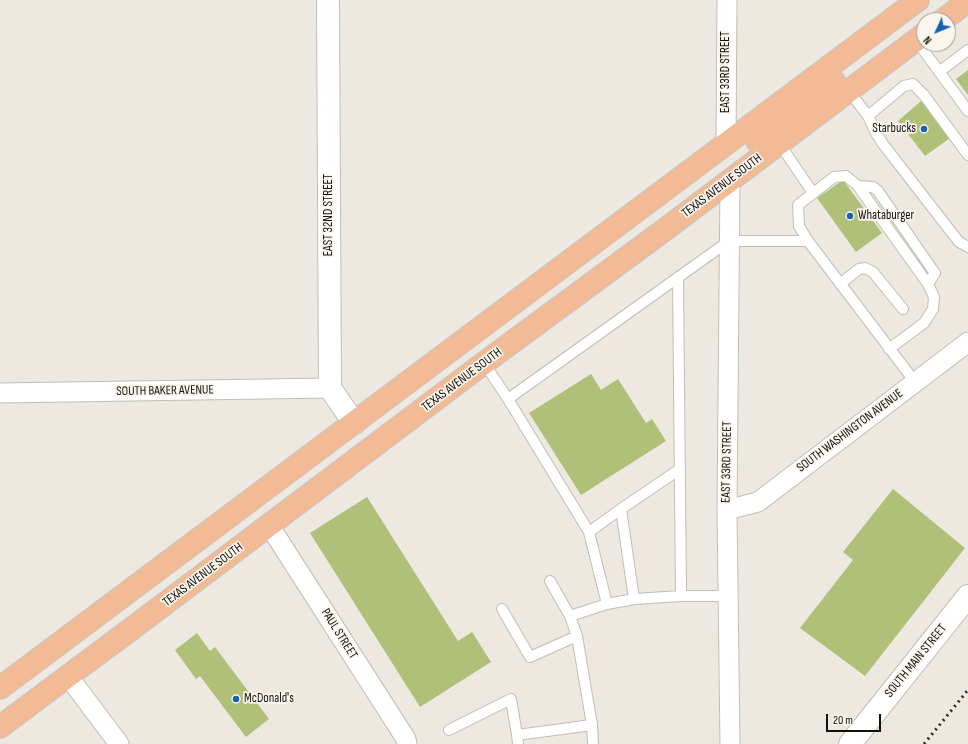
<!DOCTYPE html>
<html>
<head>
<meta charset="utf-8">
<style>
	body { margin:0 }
	#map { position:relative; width:968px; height:744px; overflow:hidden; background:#ede9e0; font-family:"Sofia Sans Condensed",sans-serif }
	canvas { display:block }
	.north { position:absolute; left:916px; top:12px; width:40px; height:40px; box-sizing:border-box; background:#fbf6ed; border:1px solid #9e9a94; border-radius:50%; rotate:226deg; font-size:11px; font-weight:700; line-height:16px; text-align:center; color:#13110e }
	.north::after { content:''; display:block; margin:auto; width:14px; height:18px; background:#1562b1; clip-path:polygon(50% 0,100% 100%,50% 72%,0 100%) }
	.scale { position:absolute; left:826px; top:714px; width:55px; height:18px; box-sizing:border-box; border:2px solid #13110e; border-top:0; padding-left:5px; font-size:12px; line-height:14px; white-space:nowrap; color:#13110e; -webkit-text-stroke:3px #fbf6ed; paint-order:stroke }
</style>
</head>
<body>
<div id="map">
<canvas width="968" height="744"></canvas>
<div class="north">N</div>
<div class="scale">20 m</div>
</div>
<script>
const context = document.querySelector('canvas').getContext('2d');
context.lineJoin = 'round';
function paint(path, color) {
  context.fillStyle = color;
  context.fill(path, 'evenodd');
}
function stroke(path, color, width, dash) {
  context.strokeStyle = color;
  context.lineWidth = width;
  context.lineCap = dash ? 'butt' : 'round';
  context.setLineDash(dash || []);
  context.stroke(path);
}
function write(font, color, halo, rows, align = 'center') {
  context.font = font + ' "Sofia Sans Condensed",sans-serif';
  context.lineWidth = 3.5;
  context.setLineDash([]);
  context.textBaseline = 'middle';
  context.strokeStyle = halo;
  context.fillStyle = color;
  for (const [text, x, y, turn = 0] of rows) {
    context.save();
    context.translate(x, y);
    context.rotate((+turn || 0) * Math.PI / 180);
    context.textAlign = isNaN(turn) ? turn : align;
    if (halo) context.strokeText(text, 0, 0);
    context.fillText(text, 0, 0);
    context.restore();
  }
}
const building = new Path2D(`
	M968 70V95L956 79Z
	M921 101 950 138 925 156 898 121Z
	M843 180 882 233 856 252 817 198Z
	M591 374 601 390 618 379 646 423 652 419 666 441 581 495 529 413Z
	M893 489 965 548 865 676 800 628 853 560 843 552Z
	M367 497 458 641 472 632 491 662 420 707 310 533Z
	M197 633 210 651 215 647 269 719 246 737 200 676 196 679 175 650Z`);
const lane = new Path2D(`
	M916 40 968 111
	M939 72 968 50
	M849 91 868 116 904 86 913 84 924 95 968 155
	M868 116 876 133 883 144 959 242 968 247
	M779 143 813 193
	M858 186 873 187 878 191 932 269 935 273 928 284
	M678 277 681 596
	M840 284 859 269 865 268 873 272 903 309
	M889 349 924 323 933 309 934 297 928 284 858 186 846 176 834 177 798 205 799 226 808 241 915 382
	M484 363 508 399 589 532 607 604 634 599 681 596H728
	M508 399 729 241H808
	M589 532 621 509
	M550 581 570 616
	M634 599 621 509 680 469
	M502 609 530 657 577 636
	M449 730 511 699 517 735
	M518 744 517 735 592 725
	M593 744 592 725 577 636 570 616 607 604`);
const street = new Path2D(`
	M726 143 727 0
	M730 180 727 510 730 744
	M0 393 330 388
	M727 510 758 502 968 342
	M269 525 406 739 407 744
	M68 676 119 744`);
const secondary = new Path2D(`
	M328 0 330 388 354 423
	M850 744 968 596`);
const primary = new Path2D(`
	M943 20 968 1
	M757 141 834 81
	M0 688C306 459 612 230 918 0
	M0 727 68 676 126 633 484 363 667 228 924 34`);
const rail = new Path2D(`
	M924 744 968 690`);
const markers = [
	[924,129,4,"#1562b1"],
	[850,216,4,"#1562b1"],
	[236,699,4,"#1562b1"]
];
const streetNames = [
	["EAST 33RD STREET",726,72,-90],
	["TEXAS AVENUE SOUTH",722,186,-37],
	["EAST 32ND STREET",329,215,-90],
	["TEXAS AVENUE SOUTH",462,380,-37],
	["SOUTH BAKER AVENUE",165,391,-1],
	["SOUTH WASHINGTON AVENUE",850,431,-37],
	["EAST 33RD STREET",727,462,-89],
	["TEXAS AVENUE SOUTH",203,575,-37],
	["PAUL STREET",339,634,58],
	["SOUTH MAIN STREET",916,661,-51]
];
const poiNames = [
	["Starbucks",916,129,"right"],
	["Whataburger",858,216],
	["McDonald's",244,699]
];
paint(building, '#b0c079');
stroke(lane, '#c2beb5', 12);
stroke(street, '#c2beb5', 21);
stroke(secondary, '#c2beb5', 24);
stroke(primary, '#c6c6c5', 24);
stroke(lane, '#fff', 10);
stroke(street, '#fff', 19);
stroke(secondary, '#fff', 22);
stroke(primary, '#f2ba95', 22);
stroke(rail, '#2d2b27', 3, [2, 4]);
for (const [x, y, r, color] of markers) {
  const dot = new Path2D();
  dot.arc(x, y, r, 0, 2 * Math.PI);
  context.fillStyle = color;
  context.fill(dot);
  stroke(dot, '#fbf6ed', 1.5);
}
write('13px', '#13110e', '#fbf6ed', streetNames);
write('13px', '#13110e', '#fbf6ed', poiNames, 'left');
</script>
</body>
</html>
